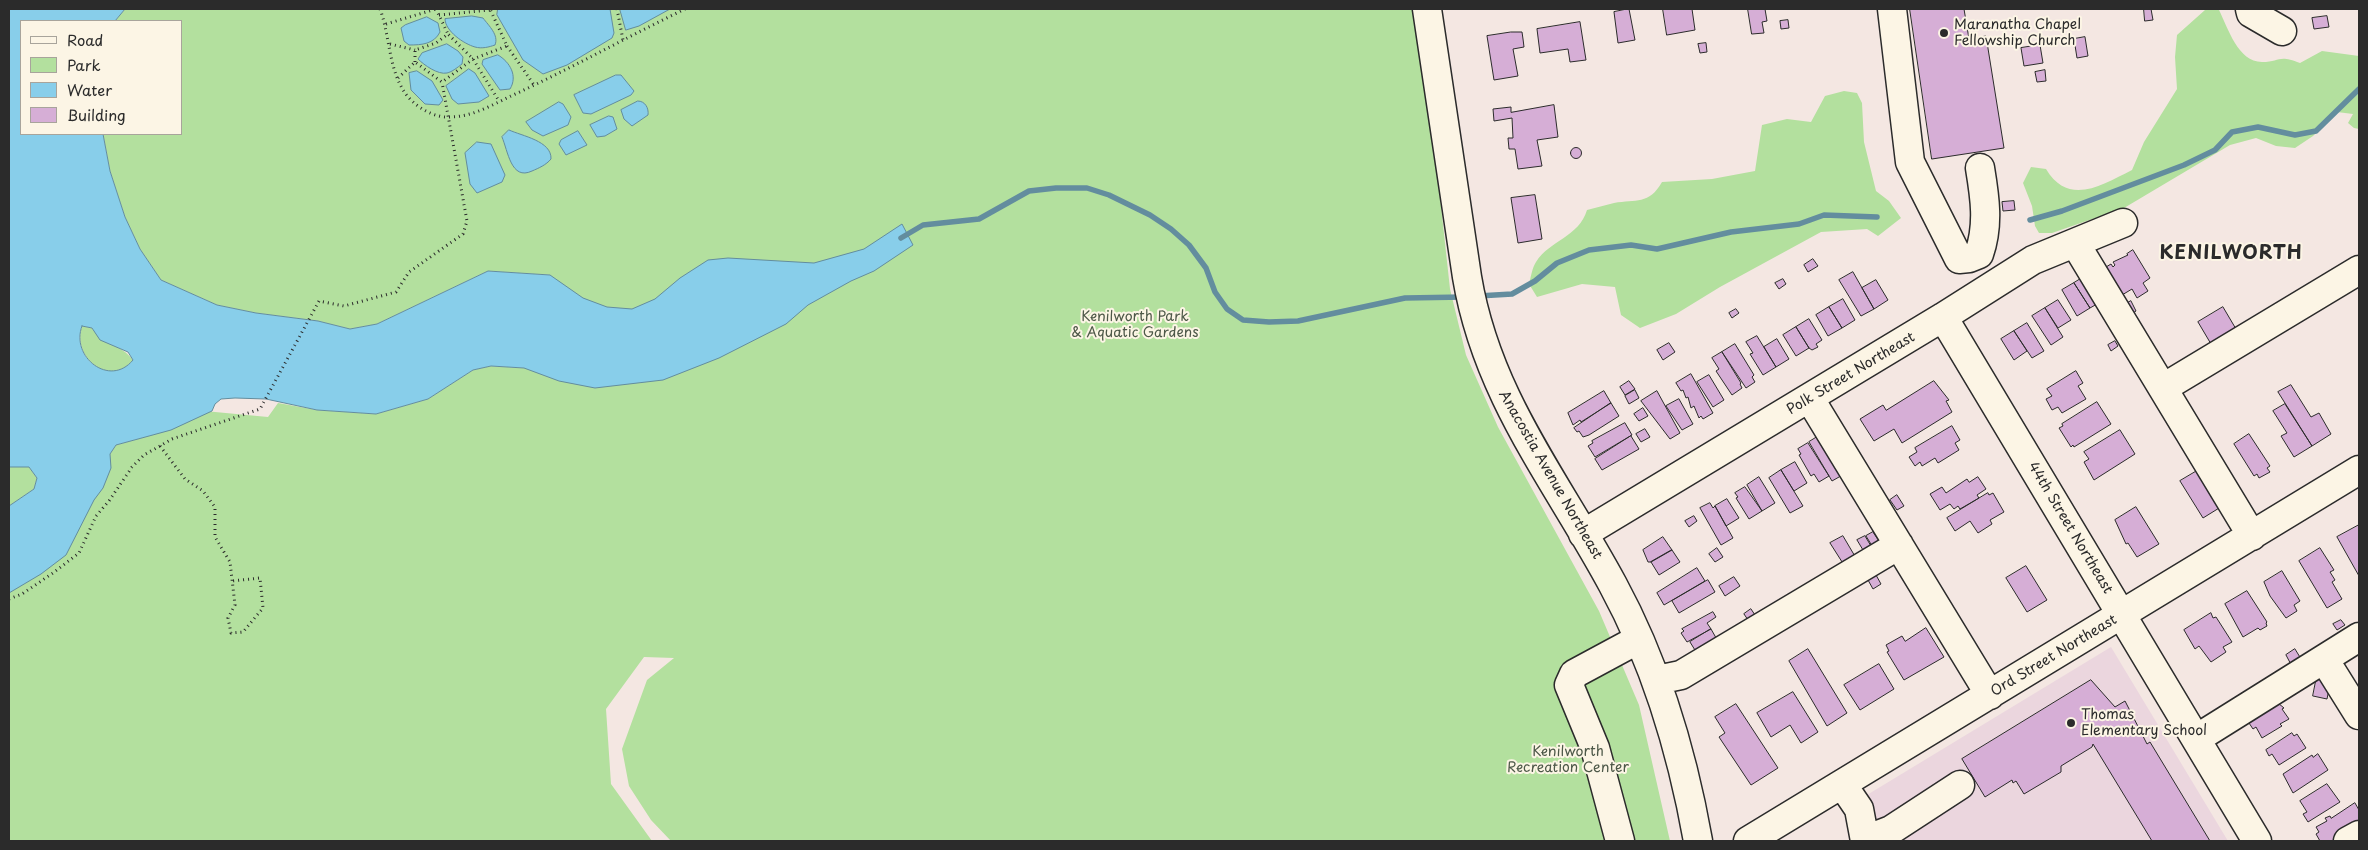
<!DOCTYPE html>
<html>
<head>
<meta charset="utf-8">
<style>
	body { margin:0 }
	#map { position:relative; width:2368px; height:850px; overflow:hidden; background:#f4e7e2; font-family:"Playpen Sans",sans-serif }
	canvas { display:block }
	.frame { position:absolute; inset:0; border:10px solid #2b2b2b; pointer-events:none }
	.legend { position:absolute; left:20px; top:20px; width:162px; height:115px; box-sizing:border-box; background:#fcf5e5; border:1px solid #a8a49b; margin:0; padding:6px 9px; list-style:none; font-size:15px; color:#2b2b2b }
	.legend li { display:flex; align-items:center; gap:10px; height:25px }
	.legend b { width:25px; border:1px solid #a8a49b }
</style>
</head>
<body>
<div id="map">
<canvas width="2368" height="850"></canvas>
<div class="frame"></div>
<ul class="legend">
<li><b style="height:6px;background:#fcf5e5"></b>Road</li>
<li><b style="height:14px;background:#b3e09e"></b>Park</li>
<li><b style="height:14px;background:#88ceea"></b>Water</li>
<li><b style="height:14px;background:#d6aed6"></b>Building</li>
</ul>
</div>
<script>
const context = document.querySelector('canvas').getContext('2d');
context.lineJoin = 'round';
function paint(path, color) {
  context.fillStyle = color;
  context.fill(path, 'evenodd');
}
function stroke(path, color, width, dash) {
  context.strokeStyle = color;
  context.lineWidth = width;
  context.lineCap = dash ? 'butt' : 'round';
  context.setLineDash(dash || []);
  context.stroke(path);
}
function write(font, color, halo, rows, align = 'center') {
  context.font = font + ' "Playpen Sans",sans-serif';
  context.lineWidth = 4;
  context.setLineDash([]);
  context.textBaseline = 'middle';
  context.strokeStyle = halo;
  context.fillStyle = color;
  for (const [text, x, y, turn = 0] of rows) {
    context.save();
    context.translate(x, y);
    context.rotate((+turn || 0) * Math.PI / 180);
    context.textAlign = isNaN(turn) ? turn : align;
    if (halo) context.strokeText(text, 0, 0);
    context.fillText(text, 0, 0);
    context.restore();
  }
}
const built = new Path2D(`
	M2111 647 2228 841H1875L1862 798Z`);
const green = new Path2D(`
	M125 9H1414L1440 197 1450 289 1466 355 1498 427 1599 611 1639 705 1670 841H671L651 820 629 786 622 749 647 680 674 658 644 657 606 709 611 784 652 841H9V527L110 454 116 445 155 434 194 410 268 417 278 403 317 410 376 414 428 399 473 370 491 366 524 368 549 275 488 271 377 324 350 329 318 321 256 313 217 305 161 280 140 249 125 217 110 171 103 134H181V21H115Z
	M2212 9 2219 10C2228 28 2238 62 2262 62 2280 62 2278 54 2300 63L2322 51 2359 56V129L2354 128 2348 123 2353 114 2337 112 2313 136 2295 148 2276 146 2256 138 2230 145 2124 208 2052 233H2039L2035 226 2032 206 2023 183 2031 167 2046 169C2069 207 2102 185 2132 170L2144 142 2177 89 2175 57 2177 35 2205 10Z
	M1844 91 1857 93 1862 103 1864 142 1876 191 1889 201 1901 218 1878 236 1867 229 1821 232 1720 287 1676 314 1640 328 1621 315 1615 287 1582 284 1537 297 1529 284C1531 277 1532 268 1536 262 1550 240 1579 237 1587 210 1596 208 1605 205 1614 203 1636 199 1649 205 1662 182L1712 179 1755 171 1762 125 1787 119 1811 122 1825 96Z
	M82 326 92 328C105 347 120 343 133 360 110 389 71 357 82 326Z
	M9 467H29L37 478 34 489 9 506Z`);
const water = new Path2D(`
	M9 9H125L115 21H21V134H103L110 171 125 217 140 249 161 280 217 305 256 313 318 321 350 329 377 324 488 271 550 275 583 298 607 307 632 309 655 299 680 278 708 260 728 258 814 263 864 249 902 224 913 245 874 271 851 281 808 305 786 324 719 358 663 380 595 388 559 381 524 368 491 366 473 370 428 399 376 414 317 410 266 399 235 398 221 399 215 404 212 411 171 430 116 445 110 454 111 468 103 488 94 500 66 555 41 574 9 593V506L34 489 37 478 29 467H9ZM82 326 92 328 100 340 128 352 133 360C110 388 70 357 82 326Z
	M498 9H610L614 33 612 38 567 65 543 74 523 60 497 15Z
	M620 9H670L639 26 626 30Z
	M472 16 483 18C489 26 499 35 495 45 489 47 482 49 475 47 464 44 445 31 445 19Z
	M427 17 438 23 440 32C434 44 422 45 409 45L404 41 401 28 405 25Z
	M447 44 458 51 463 57 462 64C458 67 452 72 447 73 438 75 424 65 418 59L422 53Z
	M498 55C510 62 518 76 510 89L500 90 482 64 483 60Z
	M469 69 475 73 489 96 479 102 458 104 452 99 446 86Z
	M417 71 432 81 443 100 439 105 425 104 411 90 409 73Z
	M616 75H621L634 91 631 95 591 114 583 113 574 95Z
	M638 101C645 101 649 108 648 115L632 126 624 119 621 110Z
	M559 102 563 104 571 117 568 125 543 136 532 130 526 122Z
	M609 116 613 117 617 129 605 136 597 137 590 125Z
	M509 130C522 136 552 141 551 159 546 165 539 168 532 171 511 181 508 151 502 137Z
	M578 131 587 145 566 155 559 144 561 140Z
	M477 142 491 144 505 175 502 182 477 193 470 184 465 153Z`);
const stream = new Path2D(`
	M2030 220 2062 211 2184 165 2215 150 2232 132 2258 127 2295 135 2316 131 2359 89
	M901 238 923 225 979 219 1029 191 1056 188H1087L1109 195 1150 215 1171 229 1189 245 1206 268 1215 292 1227 309 1243 320 1269 322 1298 321 1405 298 1464 297
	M1478 296 1512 294 1535 281 1557 263 1589 250 1631 245 1657 249 1731 232 1799 224 1824 215 1877 217`);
const building = new Path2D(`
	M1629 9 1635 40 1618 43 1614 12Z
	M1663 9H1692L1695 30 1667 35Z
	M1748 9H1765L1767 21 1762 22 1764 33 1752 34Z
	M1910 9H1964L1969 39 1986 36 2004 148 1932 159Z
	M2144 9H2151L2153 20 2145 21Z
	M2327 16 2329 27 2314 29 2312 18Z
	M1788 20 1789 28 1781 29 1780 21Z
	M1580 22 1586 60 1570 62 1568 49 1540 53 1537 29Z
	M1511 32H1522L1523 39 1524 47 1513 49 1518 76 1494 80 1487 36Z
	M2085 37 2088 56 2077 58 2074 39Z
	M1706 43 1707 52 1700 53 1698 44Z
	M2040 45 2043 63 2024 66 2021 48Z
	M2045 70 2046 81 2037 82 2035 72Z
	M1554 105 1558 137 1537 140 1542 166 1518 169 1515 149H1509L1508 138H1513L1512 118 1494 121 1493 109 1511 107V112Z
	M1570.5 153a5.5 5.5 0 1 1 11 0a5.5 5.5 0 1 1-11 0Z
	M1535 195 1542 239 1518 243 1511 198Z
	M2014 201 2015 210 2003 211 2002 202Z
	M2133 250 2150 278 2143 283 2148 291 2137 298 2132 289 2122 295 2106 267 2111 264 2113 267 2115 265 2113 262 2128 255 2127 254Z
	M1813 259 1818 266 1808 272 1804 265Z
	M1853 272 1874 309 1861 316 1839 280Z
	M2087 275 2104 300 2090 308 2074 283Z
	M1783 279 1786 284 1779 289 1775 283Z
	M1876 280 1888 300 1874 309 1862 288Z
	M2074 283 2090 308 2077 316 2062 290Z
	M1843 299 1855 320 1842 328 1829 307Z
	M2058 300 2071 320 2058 328 2045 308Z
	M2131 301 2136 311 2130 315 2124 305Z
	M1829 307 1842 328 1828 336 1816 315Z
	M2223 307 2236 329 2211 344 2198 322Z
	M2045 308 2063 337 2051 345 2032 316Z
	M1736 309 1739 313 1732 318 1729 313Z
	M1809 319 1822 340 1816 344 1818 347 1812 350 1809 348 1796 327Z
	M2027 323 2044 351 2032 358 2014 331Z
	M1796 327 1809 348 1796 356 1783 335Z
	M2014 331 2027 351 2014 360 2001 339Z
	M1757 336 1776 367 1763 375 1750 354 1753 353 1746 342Z
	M1777 339 1789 359 1776 367 1764 347Z
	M2115 341 2118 346 2111 351 2108 345Z
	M1669 343 1675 352 1663 360 1657 350Z
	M1735 344 1754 375 1752 377 1755 382 1746 388 1722 352Z
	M1722 352 1741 383 1740 384 1742 388 1732 395 1716 371 1719 369 1712 358Z
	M2076 371 2083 383 2078 386 2086 399 2062 413 2058 407 2052 410 2046 399 2052 396 2047 389Z
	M1691 374 1713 413 1703 419 1701 416 1699 418 1694 406 1691 408 1688 397 1686 398 1683 390 1681 391 1676 383Z
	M1709 375 1724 400 1713 407 1697 382Z
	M1629 381 1635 389 1625 395 1620 387Z
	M1934 381 1949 400 1946 401 1952 412 1902 443 1894 429 1874 441 1860 419 1883 405 1886 410Z
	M2291 385 2311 417 2319 413 2331 434 2312 446 2278 392Z
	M1635 390 1639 398 1629 404 1625 396Z
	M1604 391 1611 403 1581 422 1580 420 1573 425 1568 413Z
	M1657 391 1680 433 1670 439 1641 401Z
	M1679 399 1693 424 1682 430 1666 406Z
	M2097 402 2111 424 2074 447 2073 445 2071 447 2059 428 2063 426 2062 424Z
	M1611 403 1619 416 1589 435 1583 437 1579 431 1577 432 1574 428Z
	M2285 404 2312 446 2294 457 2281 436 2287 433 2273 411Z
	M1643 408 1648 416 1639 421 1634 414Z
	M1625 423 1632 435 1595 457 1588 446 1593 443 1592 441Z
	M1952 426 1960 440 1955 443 1959 450 1938 463 1935 458 1922 466 1920 462 1915 466 1909 457 1917 452 1915 448Z
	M1645 429 1650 437 1641 442 1636 434Z
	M2120 430 2135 454 2094 480 2084 462 2089 459 2084 452Z
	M1822 434 1846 473 1832 481 1809 442Z
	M2249 434 2270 466 2267 468 2270 472 2259 478 2257 474 2254 476 2234 444Z
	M1631 436 1639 449 1602 470 1595 459Z
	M1808 443 1829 476 1819 482 1814 474 1811 476 1799 455 1801 454 1798 449Z
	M1795 462 1807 483 1794 491 1781 470Z
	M2202 468 2224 505 2203 518 2180 481Z
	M1781 470 1803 506 1790 513 1769 478Z
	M1759 477 1775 503 1762 511 1747 485Z
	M1978 477 1986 489 1977 495 1979 498 1960 509 1958 506 1954 509 1950 504 1940 510 1930 494 1942 487 1946 493 1967 479 1969 482Z
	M1745 487 1762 511 1749 519 1736 498 1738 497 1735 493Z
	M1988 493 1989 495 1993 493 2004 512 1990 520 1992 524 1978 533 1970 521 1955 531 1947 518Z
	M1897 495 1904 506 1897 510 1890 500Z
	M1727 499 1739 518 1726 526 1715 506Z
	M1710 503 1713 508 1715 506 1733 538 1721 545 1700 508Z
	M2136 507 2159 544 2137 557 2128 543 2126 544 2115 520Z
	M1694 516 1697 521 1689 527 1685 521Z
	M2359 525V576L2337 537Z
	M1873 532 1881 544 1874 549 1866 536Z
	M1843 536 1856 558 1844 565 1830 543Z
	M1865 536 1874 551 1866 555 1857 540Z
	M1663 537 1672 550 1651 562H1648L1643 550Z
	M1717 548 1723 557 1715 562 1709 554Z
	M2320 548 2334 570 2330 572 2335 580 2332 582 2342 599 2327 608 2299 561Z
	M1672 550 1680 562 1659 575 1651 562Z
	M2026 566 2047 600 2027 612 2006 578Z
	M1697 568 1705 581 1664 605 1657 593Z
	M2282 571 2300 601 2294 605 2297 611 2286 618 2270 596 2264 582Z
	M1876 575 1881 584 1873 589 1868 580Z
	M1734 577 1740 586 1725 596 1719 586Z
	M1708 580 1715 592 1679 613 1672 601Z
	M2247 591 2267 622 2266 623 2267 626 2260 630 2258 628 2243 637 2225 604Z
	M1751 609 1755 615 1748 620 1744 614Z
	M1713 612 1716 617 1707 623 1711 629 1687 642 1681 633 1684 631 1682 629Z
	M2211 613 2213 618 2216 617 2232 642 2223 647 2226 652 2211 662 2199 646 2195 649 2184 630Z
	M2341 620 2345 625 2337 630 2333 624Z
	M1926 628 1944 657 1904 680 1887 652 1889 651 1886 645 1902 636 1905 641Z
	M1711 629 1719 643 1698 655 1690 642Z
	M1808 649 1847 713 1827 726 1789 661Z
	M2295 649 2306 667 2296 674 2286 655Z
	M1879 664 1894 689 1860 710 1844 685Z
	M2317 676 2331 679 2327 699 2313 696Z
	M2091 680 2115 707 2125 701 2147 744 2150 742 2210 841H2152L2093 744 2092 747 2061 766V772L2024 794 2016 781 2013 783 2012 780 1985 797 1962 759Z
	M1793 692 1818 732 1801 743 1790 725 1771 737 1757 713Z
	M2278 703 2284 708 2282 709 2289 719 2280 724 2282 726 2262 738 2256 727 2253 729 2249 723 2251 720Z
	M1736 704 1778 768 1751 785 1719 737 1725 733 1715 717Z
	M2292 733 2294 736 2297 734 2306 748 2279 765 2272 754 2269 756 2266 750Z
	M2318 754 2328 770 2293 793 2283 774 2312 755 2313 757Z
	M2327 784 2340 802 2308 822 2303 814 2307 812 2300 801Z
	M2355 803 2359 810V829L2339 841H2320L2316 834 2319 832 2316 827 2327 821 2325 818 2330 816 2331 818Z`);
const path = new Path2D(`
	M380 9C391 38 388 78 412 101 421 110 437 118 450 117 472 117 492 105 511 96 570 69 627 37 685 9
	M436 9 448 34
	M617 9 623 40
	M439 15 490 10
	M386 24 436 9
	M390 44 415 50
	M507 46 534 85
	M415 62V50L436 43 448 34 473 59 499 101
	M398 78 415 62 442 82 473 59 507 46 490 9
	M160 446 185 479 203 491 215 507V537L230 562 235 605 228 618 231 633 243 632 263 608 260 578 232 581
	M9 599 22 594 53 573 79 553 96 516 109 501 132 467 144 455 172 439 260 409 319 301 344 306 396 292 409 272 463 234 467 221 442 82`);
const minor = new Path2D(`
	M1427 9 1467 277C1487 397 1557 481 1613 585 1657 666 1682 751 1698 841
	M1892 9 1910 162 1959 259 1969 258 1979 254C1989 225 1985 198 1980 168
	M2250 9 2251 13 2282 31
	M2075 243 2252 536
	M1943 317 2257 841
	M2163 388 2359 270
	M1810 399 1990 695
	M1583 534 1943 317 2033 260 2123 223
	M2324 659 2359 715
	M1657 680 1681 675 1899 545
	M2196 739 2359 637
	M1842 784 1859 809 1865 841
	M1865 840 1891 830 1960 785
	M1620 841 1595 748 1569 685 1574 674 1639 639
	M1748 841 2359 470
	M2348 841 2359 835`);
const markers = [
	[1944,33,5,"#2b2b2b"],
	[2071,723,5,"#2b2b2b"]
];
const poiNames = [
	["Maranatha Chapel",1954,25],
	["Fellowship Church",1954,41],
	["Thomas",2081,715],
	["Elementary School",2081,731]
];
const parkNames = [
	["Kenilworth Park",1135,317],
	["& Aquatic Gardens",1135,333],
	["Kenilworth",1568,752],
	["Recreation Center",1568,768]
];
const streetNames = [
	["Polk Street Northeast",1851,374,-31],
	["Anacostia Avenue Northeast",1550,475,60],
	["44th Street Northeast",2070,528,59],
	["Ord Street Northeast",2054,656,-31]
];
const districtNames = [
	["KENILWORTH",2231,254]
];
paint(built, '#ebd6de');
paint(green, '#b3e09e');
paint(water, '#88ceea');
stroke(water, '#638d9e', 1);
stroke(stream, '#638d9e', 5.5);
paint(building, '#d6aed6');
stroke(building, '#2b2b2b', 1);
stroke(minor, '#2b2b2b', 31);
stroke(path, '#2b2b2b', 3, [1, 4]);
stroke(minor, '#fcf5e5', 28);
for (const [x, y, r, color] of markers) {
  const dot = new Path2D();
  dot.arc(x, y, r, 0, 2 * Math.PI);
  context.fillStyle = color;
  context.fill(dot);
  stroke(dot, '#fcf5e5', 2);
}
write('14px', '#2b2b2b', '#fcf5e5', poiNames, 'left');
write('14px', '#4d5848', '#fcf5e5', parkNames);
write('14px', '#2b2b2b', '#fcf5e5', streetNames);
context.letterSpacing = '1px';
write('bold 19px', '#2b2b2b', '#fcf5e5', districtNames);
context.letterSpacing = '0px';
</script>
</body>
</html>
